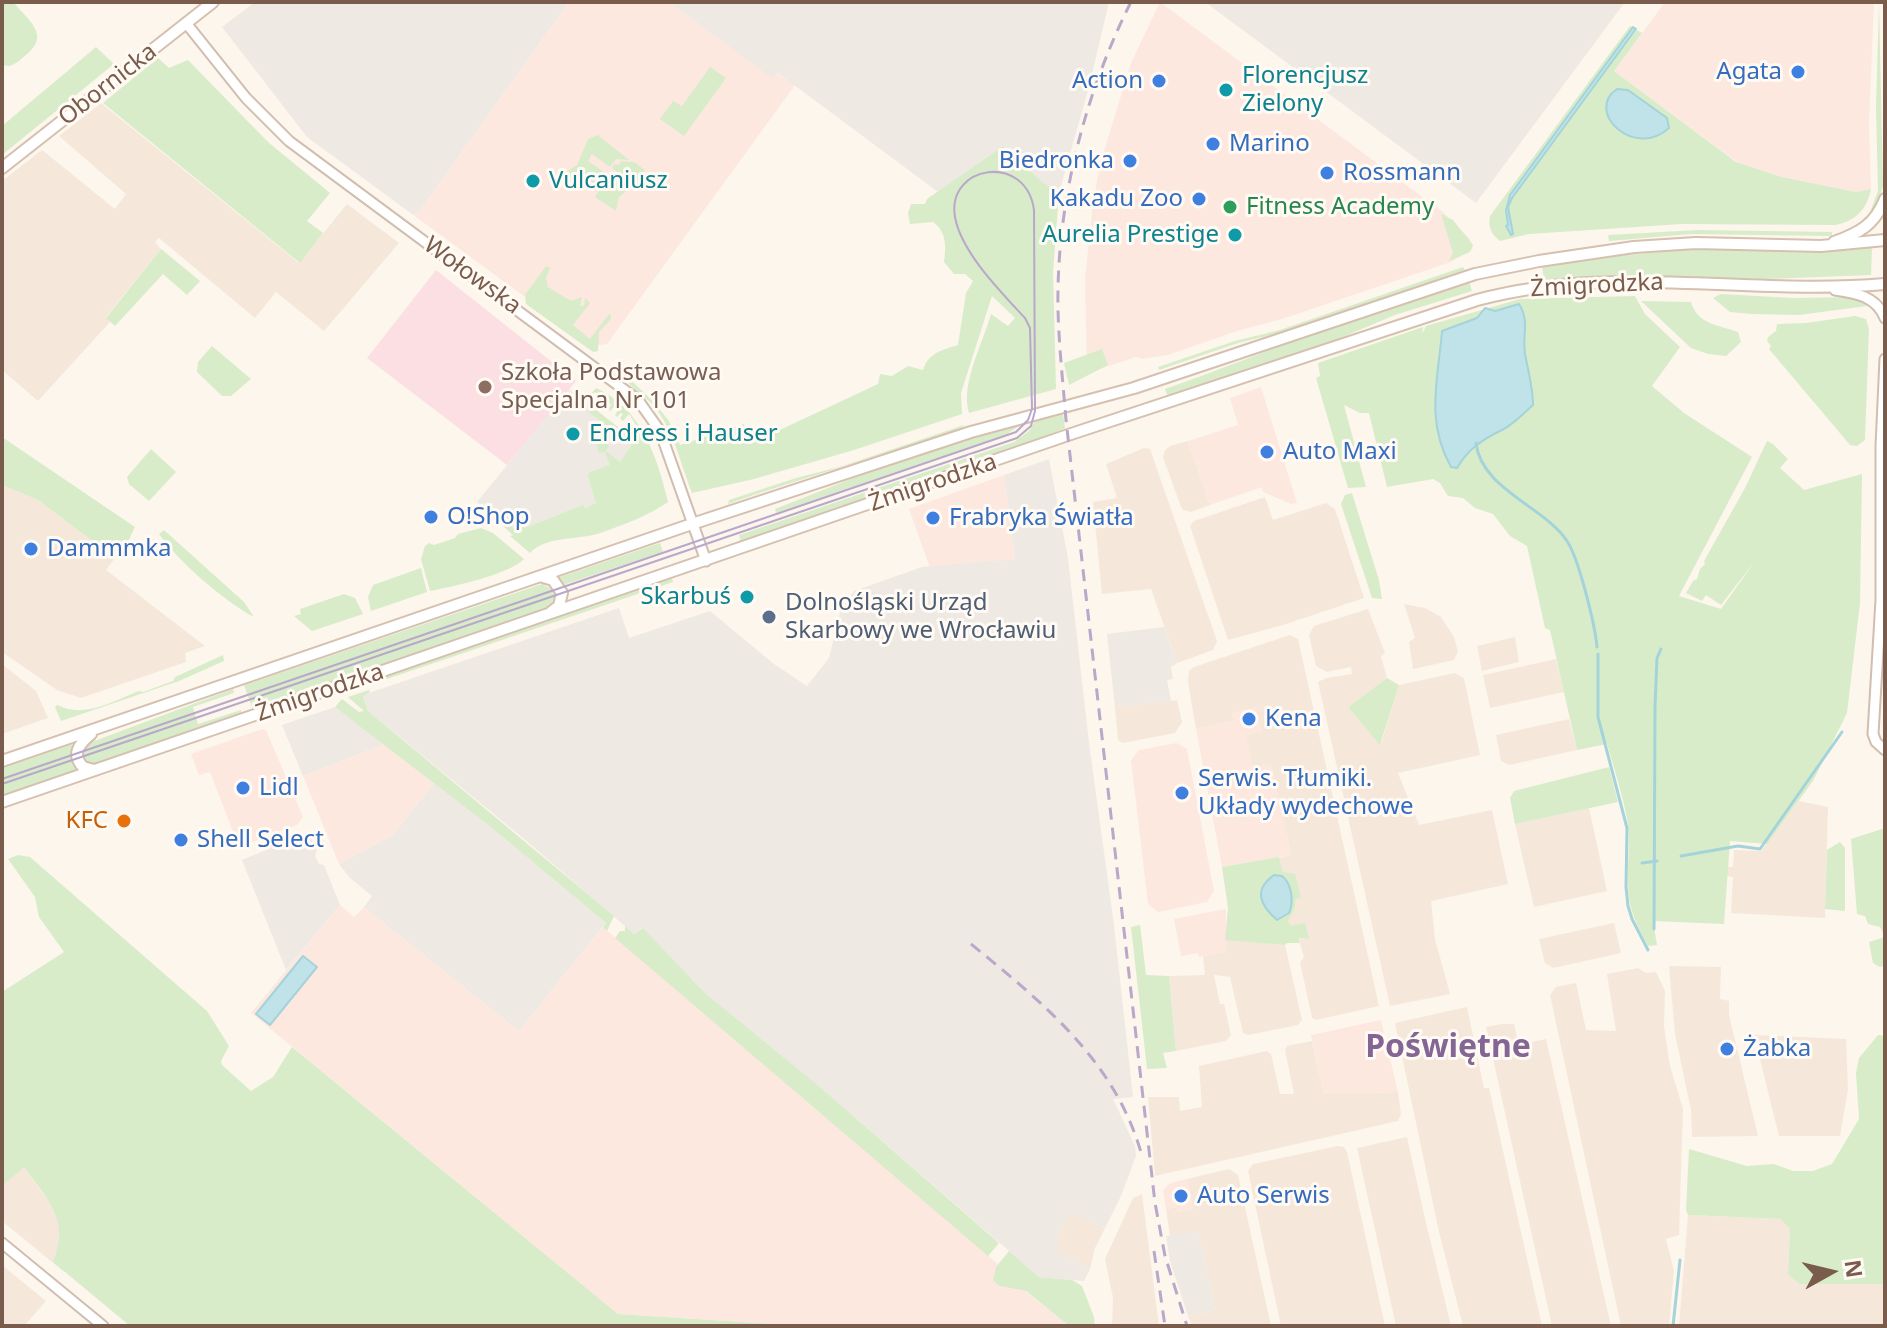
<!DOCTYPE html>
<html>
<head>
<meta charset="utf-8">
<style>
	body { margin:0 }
	#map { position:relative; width:1887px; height:1328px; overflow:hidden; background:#fdf6ec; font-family:"Noto Sans",sans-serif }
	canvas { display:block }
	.frame { position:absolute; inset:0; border:4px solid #7a5c4d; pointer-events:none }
	.north { position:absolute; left:1791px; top:1232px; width:80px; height:80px; -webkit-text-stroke:6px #fffaf3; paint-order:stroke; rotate:82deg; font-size:22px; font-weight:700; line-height:32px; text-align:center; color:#7a5c4d }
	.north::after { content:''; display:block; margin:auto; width:28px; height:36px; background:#7a5c4d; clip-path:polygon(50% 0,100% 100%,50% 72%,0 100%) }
</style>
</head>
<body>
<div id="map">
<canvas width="1887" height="1328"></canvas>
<div class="frame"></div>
<div class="north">N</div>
</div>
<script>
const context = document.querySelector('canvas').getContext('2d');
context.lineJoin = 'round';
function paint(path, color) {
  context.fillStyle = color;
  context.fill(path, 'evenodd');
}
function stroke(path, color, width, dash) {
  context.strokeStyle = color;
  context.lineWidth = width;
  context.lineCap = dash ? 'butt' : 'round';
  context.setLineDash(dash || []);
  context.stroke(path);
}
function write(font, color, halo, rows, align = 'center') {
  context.font = font + ' "Noto Sans",sans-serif';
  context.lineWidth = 6;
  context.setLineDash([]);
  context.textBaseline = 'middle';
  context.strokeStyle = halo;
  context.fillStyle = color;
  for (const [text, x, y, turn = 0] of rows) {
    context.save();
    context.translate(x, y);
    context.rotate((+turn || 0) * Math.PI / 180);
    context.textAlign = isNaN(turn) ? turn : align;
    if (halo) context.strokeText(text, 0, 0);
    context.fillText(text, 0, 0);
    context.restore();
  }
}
const residential = new Path2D(`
	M101 103 299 263 347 204 399 243 324 331 276 292 255 318 159 238 155 242 161 249 106 317 110 322 38 401 2 370V181L42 150 115 209 126 194 59 136Z
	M1188 441 1210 505 1191 512 1183 510 1181 507 1163 457 1165 450 1170 446Z
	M1144 448 1150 449 1217 641 1213 650 1177 663 1151 589 1102 594 1093 502 1117 498 1106 464Z
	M2 485 38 500 115 558 106 570 205 646 185 653 186 662 81 698 57 690 2 652Z
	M1265 497 1273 520 1326 503 1335 509 1364 598 1283 625 1228 640 1190 526 1194 521Z
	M1404 604 1425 608 1441 617 1454 637 1458 652 1454 660 1413 669 1409 642 1415 638Z
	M1368 609 1385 653 1381 656 1387 678 1348 707 1381 744 1399 685 1455 673 1464 678 1480 755 1398 773 1419 825 1492 810 1508 884 1431 901 1435 939 1450 994 1390 1006 1318 682 1326 678 1352 674 1351 667 1327 672 1316 666 1309 635 1314 626Z
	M1290 635 1298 639 1379 1006 1316 1020 1312 1018 1300 962 1304 957 1298 938 1308 939 1290 926 1288 920 1295 908 1296 899 1300 898 1283 872 1279 858 1291 855 1271 765 1252 767 1245 734 1261 731 1232 714 1234 721 1196 729 1188 682 1189 671 1194 667Z
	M1515 637 1519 662 1482 671 1477 646Z
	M1556 659 1564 692 1490 708 1483 675Z
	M2 664 36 691 48 718 2 734Z
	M1177 700 1182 722 1175 733 1123 743 1118 740 1115 707Z
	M1569 719 1577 750 1509 765 1501 761 1496 735Z
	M1799 801 1828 807 1825 918 1731 913 1733 877 1726 876 1727 867H1733L1734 850 1761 851Z
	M1589 808 1607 891 1534 907 1515 824Z
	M1614 923 1621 953 1553 968 1545 963 1539 939Z
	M1228 939 1285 945 1302 1020 1298 1025 1248 1035 1243 1033 1230 977 1214 975 1220 1004H1224L1231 1035 1226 1041 1176 1051 1169 976 1205 975 1203 956 1226 952 1225 940Z
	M1669 966 1721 967 1720 999 1729 1001V1015L1758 1136 1692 1137 1691 1110 1675 1034Z
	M1638 968 1646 973 1656 972 1665 991 1664 1026 1670 1066 1683 1109 1679 1235 1666 1239 1674 1271 1669 1326H1621L1550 995 1556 987 1576 983 1586 1030 1616 1031 1607 974Z
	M1467 1007 1484 1088H1489L1542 1326H1463L1439 1232 1395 1023Z
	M1502 1024H1514L1519 1045 1546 1039 1611 1326H1552L1486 1027Z
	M1754 1035 1846 1039 1848 1089 1840 1136H1779Z
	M1312 1041 1324 1093 1398 1092 1401 1114 1398 1121 1155 1176 1148 1097H1179L1180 1111 1202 1107 1199 1066 1267 1051 1271 1054 1280 1094H1294L1285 1050 1287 1046Z
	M1407 1137 1423 1210 1451 1326H1396L1357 1148Z
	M1338 1146 1344 1147 1347 1152 1385 1326H1281L1248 1171 1253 1164Z
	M23 1166 81 1246 63 1271 2 1221V1186Z
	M1229 1169 1238 1175 1271 1326H1192L1188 1316 1215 1310 1198 1232 1170 1236 1166 1209 1177 1207 1178 1212 1193 1209 1187 1179Z
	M1142 1194 1159 1326H1112L1113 1298 1105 1259 1133 1198Z
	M1070 1211 1105 1228 1095 1248 1090 1269 1057 1252V1237Z
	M1688 1215 1780 1219 1790 1229 1788 1274 1799 1284H1885V1326H1679Z
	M2 1265 46 1301 24 1326H2Z`);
const commercial = new Path2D(`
	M569 2H669L773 78 777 73 795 85 607 344 599 345 525 297 412 214 418 213Z
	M1160 2 1444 213 1470 239 1473 249 1451 262 1282 319 1237 331 1168 355 1142 359 1136 357 1087 373 1085 279 1093 203 1100 164 1131 63Z
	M1665 2H1874L1869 123 1871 189 1856 192 1782 177 1737 162 1614 71Z
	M1261 387 1297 503 1291 504 1263 492 1262 487 1210 505 1188 441 1238 425 1230 398Z
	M1004 475 1015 559 930 568 909 509Z
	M1256 707 1262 731 1246 735 1252 767 1271 764 1291 855 1222 867 1196 729 1233 721 1232 713Z
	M262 729 266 730 303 817 297 825 239 847 210 772 199 775 191 754Z
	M1177 743 1187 749 1214 891 1207 902 1158 912 1148 904 1131 760 1139 750Z
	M385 744 434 783 393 835 339 864 303 776Z
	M340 905 354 917 364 907 519 1031 603 927 998 1264 996 1267 998 1286 1025 1291 1069 1326H803L618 1314 251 1013Z
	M1226 909V952L1199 957 1198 953 1181 956 1174 919Z
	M1381 1020 1398 1092 1324 1094 1311 1035Z
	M1187 1179 1193 1209 1178 1212 1176 1207 1166 1209 1163 1190 1170 1183Z`);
const industrial = new Path2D(`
	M255 2H569L418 213 412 214 307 137 222 27Z
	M669 2H1109L1089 87 1059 193 1040 180 1003 146 938 192 778 73 773 79Z
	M1205 2H1625L1476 203Z
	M569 389 649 451 597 503 513 535 477 502Z
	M1049 459 1068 558 1089 743 1114 925 1133 1097 1113 1099 1135 1146 1136 1156 1121 1196 1105 1228 1070 1212 1057 1237 1058 1252 1090 1269 1084 1281 1039 1277 819 1086 704 992 642 928 634 934 523 838 368 711 363 695 619 608 629 638 710 611 774 664 807 686 829 658 841 609 854 591 922 567 1015 559 1004 475Z
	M1164 627 1177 663 1171 667 1173 679 1167 680 1171 701 1115 707 1107 634Z
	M335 707 385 744 303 776 282 725Z
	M434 783 492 828 606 923 519 1031 364 907 372 896 350 878 339 864 393 835Z
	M308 833 317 850 315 856 319 864 324 865 340 905 286 970 242 860Z
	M1198 1231 1215 1310 1188 1316 1170 1261 1166 1236Z`);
const medical = new Path2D(`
	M436 270 576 381 507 465 367 358Z`);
const green = new Path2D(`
	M2 2H13C29 21 51 35 26 55 20 60 16 64 9 66L2 65Z
	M1879 2 1883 186 1874 215 1870 212 1878 191 1876 107Z
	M1630 26 1633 27 1510 195C1504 208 1505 222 1513 234L1508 207 1512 198 1608 66 1637 30 1642 33 1614 71 1736 162 1782 177 1856 192 1871 189C1867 209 1856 221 1835 225L1682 224 1529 234 1500 241C1491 234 1488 227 1490 216Z
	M96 47 114 64 2 155V126Z
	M158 58 169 68 188 60 268 142 330 193 307 221 323 233 300 263 103 103Z
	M710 67 726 78 684 136 660 119 673 101 682 106Z
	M598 135 629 160 616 159 610 167 592 154 588 161 607 174 599 187 591 181 584 189 565 173 577 165 588 139Z
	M1003 146 1040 180 1059 193 1053 272 1056 389 969 413C960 384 983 343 991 314L1008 326 1015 318 992 296 961 393 962 414 854 450 754 479 692 493C681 465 675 435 657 410 647 396 617 379 615 365L654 402 669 421 680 445 744 424 752 443 878 384 880 374 892 376 908 366 923 370C928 353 942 350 958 345L966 293 973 281 965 274H954L944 262C946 247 947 232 933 222L910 224 908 213 911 204H925L927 199Z
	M620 161 634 162 645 170 637 183 619 197 616 211 595 197 608 175 617 182 622 176 612 168 614 164 620 165Z
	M1441 214 1453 220 1473 245 1470 252 1449 261 1453 253Z
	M1698 230 1832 232V236L1691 234 1609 241 1608 235Z
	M1872 247 1871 275 1742 280 1609 275 1544 280 1542 266C1597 258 1651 251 1707 249 1762 247 1817 253 1872 247Z
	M161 249 200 281 187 295 163 274 115 326 106 318Z
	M546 266 550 268 546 278 548 287 571 301 582 297 580 306H584L585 298 590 303 573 325 590 339 609 314 611 315V319L599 332 598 351 593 352 526 304 525 295Z
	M1463 267 1465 270 1284 332 1238 343 1159 370 1158 367 1235 341 1280 330Z
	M1469 281 1472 291 1395 315 1338 339 1168 397 1165 389C1266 354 1365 308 1469 281Z
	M1721 294 1793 298 1855 297 1870 302 1867 306 1799 315 1751 314 1730 312 1713 298Z
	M1635 296 1645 314 1680 347 1652 386 1684 413 1752 457 1679 596 1721 609 1755 561 1721 605 1706 595 1702 601 1686 593 1693 581 1697 579 1700 569 1705 564 1704 561 1745 488 1767 441 1773 444 1788 459 1780 468 1804 490 1862 474 1860 603 1847 713 1813 781 1767 844 1730 841 1724 924 1653 921 1657 945 1648 946C1638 927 1628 909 1628 887 1627 863 1631 841 1627 818 1622 793 1614 768 1607 744L1577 750 1550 630 1545 628 1527 546 1510 536 1493 514 1475 508 1463 498 1448 496 1440 483 1433 479 1387 487 1369 413H1360L1344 405 1366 487 1348 488 1316 378 1320 376 1318 363 1423 327 1422 334 1426 326 1520 299Z
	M1641 301 1691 302C1697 324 1718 325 1738 332L1741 342 1726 356 1708 354 1691 348Z
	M1855 316 1866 319 1869 329 1865 440 1857 446 1850 445 1769 349 1771 346 1767 341 1768 337 1776 331 1777 324 1806 323Z
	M212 346 251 379 231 396H222L197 372 198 362Z
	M1102 349 1108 365 1069 385 1064 363Z
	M596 388C641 408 657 456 668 502 648 516 621 526 597 534 576 540 546 536 530 553L510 536 513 535 501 524 509 521 512 528 524 526 525 528 583 505 585 508 596 503 588 476 590 472 610 465 605 452 599 453 595 440 599 438 609 446 606 451 620 462 632 445 582 407 587 403 631 437 638 428 629 414 623 421 620 418 623 414 621 413 617 417 615 415 618 410 614 407 610 411 608 409 611 405 609 403 605 407 601 404 605 400 603 398 598 402 596 400 599 396 595 392 590 395Z
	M1063 413 1065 428 985 460 741 543 739 535 1014 442 1029 431 1035 421Z
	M1022 424 1007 434 776 513 775 509 866 473 960 441Z
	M964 425 961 429C884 455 805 477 728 504L729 500 796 478 843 466Z
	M2 437 135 527 124 550 115 558 38 500 2 485Z
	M151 449 176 472 149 501 129 484 127 477Z
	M1352 493 1379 580 1382 599 1372 598 1341 504 1345 495Z
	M481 528 493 533 524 559C510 574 452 587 430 591L421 559 425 546 429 543 434 545 455 538 458 534Z
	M164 530 244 602 254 617C225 602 178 561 159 534Z
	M660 543 663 552 563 585 557 578Z
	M421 568 427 592 371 611 368 597 373 585Z
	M672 578 673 582 381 681 386 676Z
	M542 584 554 590 556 598 552 606 545 610 253 710 244 685Z
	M344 594 355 598 363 614 312 631 294 616 301 614 300 609Z
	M223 655 224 661 179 681 61 721 55 707 57 705C85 719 113 701 139 691L143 692 173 681 175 677Z
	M1387 678 1399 685 1380 745 1348 707Z
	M233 689 234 693 193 707 198 724 241 710 242 714 98 763 90 764 82 757 89 743Z
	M369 690 370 692 363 696 368 711 614 916 607 931 603 927 606 923 492 828 335 707 342 699 359 712 364 711 348 697Z
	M72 743 71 759 76 770 2 795V767Z
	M1609 767 1618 802 1515 824 1510 798 1514 791Z
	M1885 828V965L1880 967 1873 963 1869 942 1885 937 1880 927 1868 924 1865 916 1857 914 1851 839Z
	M1840 842 1845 848V911L1825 909 1827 850Z
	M18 855 30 857 207 1011 229 1046 221 1061 222 1065 251 1091 273 1077 292 1047 618 1314 803 1326H130L53 1262C71 1219 47 1200 24 1167L2 1186V992L64 952 39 917 35 897 8 859Z
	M1279 857 1283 872 1295 874 1301 898 1296 899 1295 908 1288 921 1291 926 1305 923 1309 939 1299 938V943H1287L1285 945 1225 940 1228 908 1222 867Z
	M1140 925 1146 975 1169 976 1176 1051 1163 1053 1167 1068 1147 1069 1131 927Z
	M625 926 634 934 643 928 704 992 819 1086 999 1243 988 1256 615 938 620 931H625Z
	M1878 1035 1885 1036V1284H1799L1788 1274 1790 1229 1780 1219 1688 1215 1686 1210 1689 1149 1747 1166 1774 1164 1793 1171H1813L1832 1164 1859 1119 1856 1073 1859 1058Z
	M1009 1251 1039 1277 1072 1280 1082 1286 1094 1317 1095 1326H1069L1026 1291 999 1286 993 1280 996 1267Z`);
const water = new Path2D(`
	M1633 27 1636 29 1512 198 1508 207 1513 234 1511 235 1506 226 1508 225 1506 210 1510 195Z
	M1617 89 1628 90 1667 118 1669 128C1634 160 1584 111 1617 89Z
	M1519 304C1530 321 1522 336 1525 354 1528 370 1533 388 1533 405 1524 413 1513 425 1502 430 1483 439 1468 449 1457 468L1451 467C1425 420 1438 381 1442 331L1477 318 1485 308 1495 311Z
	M1274 875 1282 876C1292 884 1294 902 1289 913L1277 920C1260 905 1253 890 1274 875Z
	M303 956 317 967 270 1025 256 1014Z`);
const stream = new Path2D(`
	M1476 443C1481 489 1545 507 1567 541 1579 559 1595 625 1597 647
	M1598 654V717L1627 828 1626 887 1628 906 1632 919 1648 950
	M1681 856 1738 846 1760 849 1842 732
	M1642 863 1657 861
	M1654 929 1655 707 1657 658 1661 649
	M1673 1326 1680 1260`);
const tertiary = new Path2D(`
	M186 23 246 98 289 141 638 400 660 431 706 561
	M1835 290C1856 293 1876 296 1885 318
	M1885 359 1881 446V600L1873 734 1876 742 1885 750
	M2 1243 103 1326`);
const secondary = new Path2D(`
	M2 168 213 2
	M1834 242C1860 233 1875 224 1885 199
	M543 577 553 580 562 593 559 606 551 612
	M91 734C79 744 71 754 83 767L94 770
	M2 761 692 524 971 432 1134 388 1475 274 1539 261 1634 247 1696 243 1821 246 1885 240
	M2 802 1068 435 1477 300C1613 263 1747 296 1885 284`);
const tram = new Path2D(`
	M2 779 1016 432 1028 420 1032 409 1030 328 1025 318C1001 292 961 252 955 217 946 165 1026 152 1034 210L1035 411 1031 426 1017 438 2 784`);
const rail = new Path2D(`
	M1131 2C1084 95 1056 205 1058 310 1059 347 1063 383 1066 420L1155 1203 1165 1256 1187 1326
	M971 944C1043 1003 1116 1061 1142 1156
	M1154 1251 1165 1326`);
const markers = [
	[1798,72,8,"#3f7fe0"],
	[1159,81,8,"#3f7fe0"],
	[1226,90,8,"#0f9aa8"],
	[1213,144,8,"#3f7fe0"],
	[1130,161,8,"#3f7fe0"],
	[1327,173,8,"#3f7fe0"],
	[533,181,8,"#0f9aa8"],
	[1199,199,8,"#3f7fe0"],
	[1230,207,8,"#2e9e5b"],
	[1235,235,8,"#0f9aa8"],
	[485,387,8,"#8d6e63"],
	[573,434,8,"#0f9aa8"],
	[1267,452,8,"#3f7fe0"],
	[431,517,8,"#3f7fe0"],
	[933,518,8,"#3f7fe0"],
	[31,549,8,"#3f7fe0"],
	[747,597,8,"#0f9aa8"],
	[769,617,8,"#5c6f8a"],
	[1249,719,8,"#3f7fe0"],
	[243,788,8,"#3f7fe0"],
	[1182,793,8,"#3f7fe0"],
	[124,821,8,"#e8710a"],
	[181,840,8,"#3f7fe0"],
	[1727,1049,8,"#3f7fe0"],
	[1181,1196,8,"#3f7fe0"]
];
const shopNames = [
	["Agata",1782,72,"right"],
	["Action",1143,81,"right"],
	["Marino",1229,144],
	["Biedronka",1114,161,"right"],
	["Rossmann",1343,173],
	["Kakadu Zoo",1183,199,"right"],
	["Auto Maxi",1283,452],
	["O!Shop",447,517],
	["Frabryka Światła",949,518],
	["Dammmka",47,549],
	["Kena",1265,719],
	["Serwis. Tłumiki.",1198,779],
	["Układy wydechowe",1198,807],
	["Lidl",259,788],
	["Shell Select",197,840],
	["Żabka",1743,1049],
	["Auto Serwis",1197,1196]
];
const cultureNames = [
	["Florencjusz",1242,76],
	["Zielony",1242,104],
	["Vulcaniusz",549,181],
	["Aurelia Prestige",1219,235,"right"],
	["Endress i Hauser",589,434],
	["Skarbuś",731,597,"right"]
];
const streetNames = [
	["Obornicka",108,85,-38],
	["Wołowska",472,276,36],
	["Żmigrodzka",1597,286,-3],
	["Żmigrodzka",933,483,-19],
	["Żmigrodzka",320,693,-19]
];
const leisureNames = [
	["Fitness Academy",1246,207]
];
const educationNames = [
	["Szkoła Podstawowa",501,373],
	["Specjalna Nr 101",501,401]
];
const serviceNames = [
	["Dolnośląski Urząd",785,603],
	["Skarbowy we Wrocławiu",785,631]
];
const foodNames = [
	["KFC",108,821]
];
const districtNames = [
	["Poświętne",1448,1048]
];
paint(residential, '#f5e8da');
paint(commercial, '#fde8e0');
paint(industrial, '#efe9e4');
paint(medical, '#fbdfe3');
paint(green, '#d8ecc9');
paint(water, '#bfe3e8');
stroke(water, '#a5d3da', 2);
stroke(stream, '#a5d3da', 3);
stroke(tertiary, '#d1beb0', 13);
stroke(secondary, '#d6c0b0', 14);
stroke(tertiary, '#fff', 9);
stroke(secondary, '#fff', 10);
stroke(tram, '#b9a8c9', 2);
stroke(rail, '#b9a8c9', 3, [12, 8]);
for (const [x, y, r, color] of markers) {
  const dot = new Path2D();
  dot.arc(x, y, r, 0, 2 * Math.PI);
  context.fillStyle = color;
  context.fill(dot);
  stroke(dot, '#fffaf3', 3);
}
write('24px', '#366cbe', '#fffaf3', shopNames, 'left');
write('24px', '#0d838f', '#fffaf3', cultureNames, 'left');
write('24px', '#7a5c4d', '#fffaf3', streetNames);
write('24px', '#27864d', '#fffaf3', leisureNames, 'left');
write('24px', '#785e54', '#fffaf3', educationNames, 'left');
write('24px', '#4e5e75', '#fffaf3', serviceNames, 'left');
write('24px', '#c56008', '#fffaf3', foodNames, 'right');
write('bold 32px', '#846695', '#fffaf3', districtNames);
</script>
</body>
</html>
